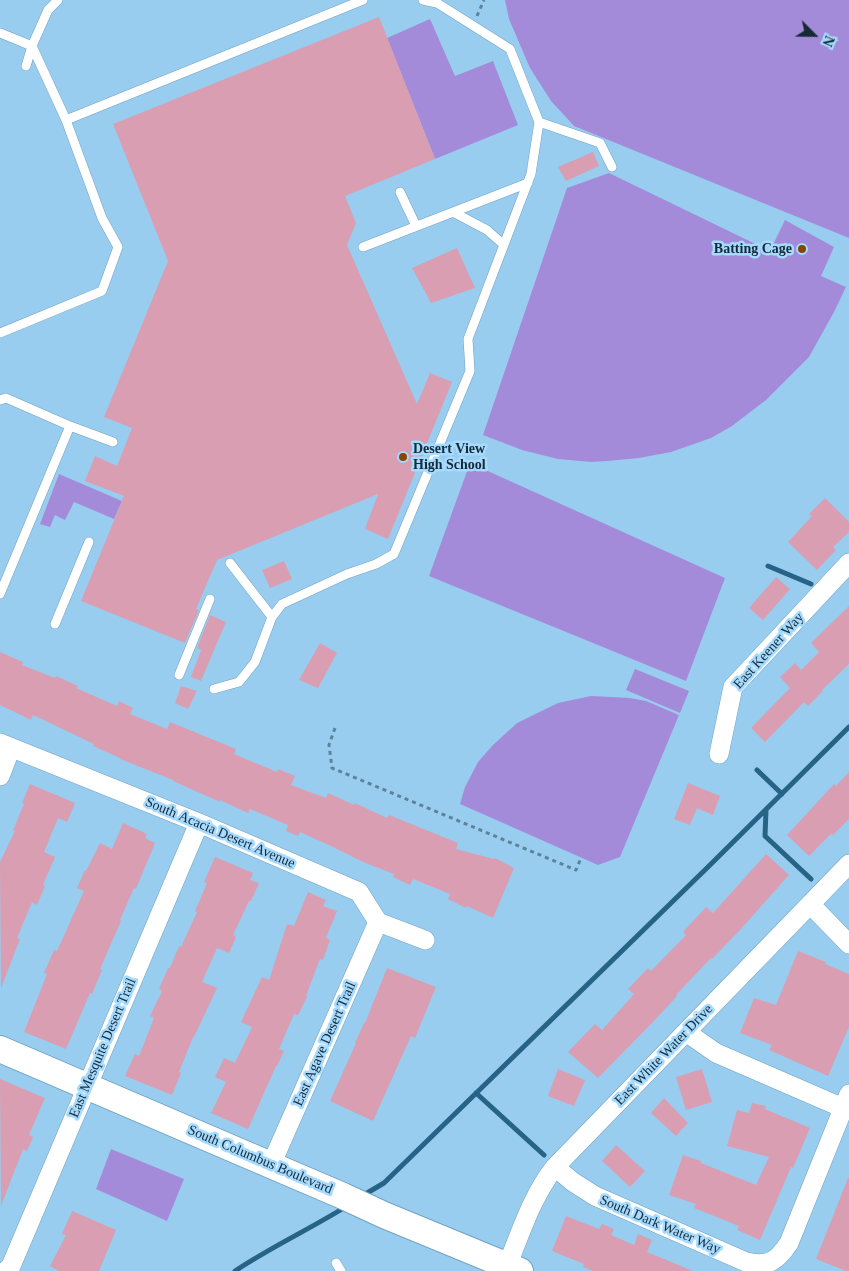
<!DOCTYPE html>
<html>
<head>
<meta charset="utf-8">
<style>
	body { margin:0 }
	#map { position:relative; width:849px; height:1271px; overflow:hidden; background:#99cdf0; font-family:"Times New Roman",serif }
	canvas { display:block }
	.north { position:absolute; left:789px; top:10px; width:50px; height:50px; -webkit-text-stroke:4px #a6dafe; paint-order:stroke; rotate:113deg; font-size:14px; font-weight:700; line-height:20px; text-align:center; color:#152a37 }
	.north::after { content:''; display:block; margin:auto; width:18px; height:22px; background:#152a37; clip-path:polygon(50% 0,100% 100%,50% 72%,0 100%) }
</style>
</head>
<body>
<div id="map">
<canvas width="849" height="1271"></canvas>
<div class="north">N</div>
</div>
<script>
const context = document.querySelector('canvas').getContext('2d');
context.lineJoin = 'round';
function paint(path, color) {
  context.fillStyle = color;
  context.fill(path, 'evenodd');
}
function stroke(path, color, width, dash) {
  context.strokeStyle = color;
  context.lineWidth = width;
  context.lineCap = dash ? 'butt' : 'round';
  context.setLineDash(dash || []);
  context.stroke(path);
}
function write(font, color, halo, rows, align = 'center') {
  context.font = font + ' "Times New Roman",serif';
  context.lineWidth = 5;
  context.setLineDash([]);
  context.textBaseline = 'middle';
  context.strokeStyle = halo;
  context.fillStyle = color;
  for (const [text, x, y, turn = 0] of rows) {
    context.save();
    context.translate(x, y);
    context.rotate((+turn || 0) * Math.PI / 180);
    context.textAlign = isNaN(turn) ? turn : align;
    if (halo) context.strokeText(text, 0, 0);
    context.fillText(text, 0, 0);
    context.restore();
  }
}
const green = new Path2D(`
	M505 0H849V238L574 126 551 101 530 68 509 19Z
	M430 19 455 76 493 61 518 125 435 159 387 38Z
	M609 173 770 251 785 220 834 247 821 276 846 287 834 312 809 357 766 400 732 426 711 438 671 452 639 458 607 461 591 462 558 459 522 450 483 435 567 188Z
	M470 463 725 578 686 681 429 576Z
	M59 474 122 501 114 519 74 502 65 520 55 515 50 527 40 524Z
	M635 669 689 691 680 713 626 690Z
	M591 696 630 698 646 701 679 715 620 857 598 865 460 804 465 787 478 762 493 745 517 723 558 703Z
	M111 1149 184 1179 167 1221 96 1189Z`);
const stream = new Path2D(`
	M768 566 811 584
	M757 770 782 794
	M766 810 765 836 811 879
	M476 1093 544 1155
	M362 1196 384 1183 710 865 849 727
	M235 1271C271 1247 310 1229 347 1206`);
const building = new Path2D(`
	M379 17 435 159 345 196 356 223 347 245 417 404 430 373 452 382 388 539 365 529 378 494 217 560 196 609 199 610 185 643 81 601 124 496 85 481 95 456 117 466 132 428 104 417 168 261 113 124Z
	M593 152 599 166 566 181 558 167Z
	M457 248 475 288 431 303 412 268Z
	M825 498 849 522V532L833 547 836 550 817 570 788 542 812 516 809 514Z
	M284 561 292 579 270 588 262 570Z
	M776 577 790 589 763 620 749 608Z
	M849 606V664L822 690 823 691 808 706 804 702 765 742 751 728 790 688 780 677 795 663 801 670 819 652 811 643Z
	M210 615 226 622 201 681 191 677 201 650 197 648Z
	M320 643 337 653 318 688 299 680Z
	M0 652 23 662 22 665 55 678 56 676 78 686 76 688 117 706 119 701 133 708 130 714 167 729 170 722 236 749 234 754 277 772 278 769 295 776 291 785 326 798 328 793 354 805 355 803 387 818 389 815 458 843 456 849 494 859 495 858 514 868 493 918 467 906 466 908 448 899 450 894 413 879 410 885 393 877 394 874 363 862 331 846 300 832 298 836 286 831 288 825 250 809 248 813 220 800V802L173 781V780L120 759V758L93 746 94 744 33 715 31 720 0 705Z
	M181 686 197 691 188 709 175 703Z
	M849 772V819L833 835 831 834 809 856 787 835 834 784 836 786Z
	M688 783 720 796 713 815 697 808 690 825 674 819Z
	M30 784 75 803 67 822 58 818 44 852 55 857 43 885 45 886 37 905 32 902 17 938 20 939 1 988 0 862 15 831 13 830 24 804 22 803Z
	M123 823 147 834 145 838 155 843 136 889 134 888 120 920 121 921 100 969 102 970 92 994 90 993 66 1049 24 1032 47 974 44 973 54 950 57 951 84 891 77 888 85 870 86 871 100 843 112 849Z
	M766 854 789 875 740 930 712 959 711 958 676 995 677 996 653 1022 598 1078 568 1052 595 1024 602 1030 634 994 628 989 648 968 651 971 686 935 683 932 706 907 713 913Z
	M215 857 253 873 250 880 259 883 251 901H249L233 935 236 937 229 953 217 948 202 982 217 988 194 1037H193L179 1072 181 1073 172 1095 125 1076 135 1054 139 1056 154 1018 150 1016 162 991 159 989 168 968H170L179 946 181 947 197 912 195 911 207 883 204 882Z
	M308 892 326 900 323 906 337 911 326 938 330 940 323 960 320 959 306 996 307 997 298 1015 294 1014 279 1049 284 1051 277 1066H276L248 1129 211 1113 226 1082 215 1077 224 1058 235 1063 252 1027 241 1022 262 977 269 980 287 924 294 926Z
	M798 951 826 962 825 964 849 974V1027L828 1076 769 1050 772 1045 740 1033 754 998 776 1005Z
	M387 968 436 987 415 1038 411 1036 373 1121 330 1101 356 1043H355L364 1023H365Z
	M558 1069 585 1080 574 1106 548 1096Z
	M702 1069 712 1102 686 1110 676 1077Z
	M0 1079 45 1098 29 1135 33 1137 27 1151 23 1149 1 1206Z
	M664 1098 688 1123 676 1136 651 1113Z
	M752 1103 766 1106 765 1109 810 1128 793 1168 791 1167 760 1240 737 1230 739 1226 694 1208 696 1204 669 1195 683 1155 701 1161V1163L756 1185 769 1157 727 1146 737 1110 749 1113Z
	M616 1145 645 1171 630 1187 602 1161Z
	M848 1178H849V1271H846L816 1259Z
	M72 1211 116 1230 99 1271H59L50 1266 66 1235 62 1234Z
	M566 1216 599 1229 602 1224 614 1229 611 1235 634 1245 638 1234 652 1240 647 1252 693 1271H593L583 1267 584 1264 552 1251Z`);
const path = new Path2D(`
	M477 16 484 0
	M335 728 329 745 332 768 576 870 581 858`);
const lane = new Path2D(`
	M0 33 32 46 66 120 363 0
	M26 66 32 46 48 10 58 0
	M539 122 600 143 612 167
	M400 192 416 226
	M453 212 487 230 504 245
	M363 247 528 183
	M0 333 102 291 118 247 102 218 66 120
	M0 400 6 398 70 426 0 594
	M70 426 113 442
	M230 563 272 617
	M55 624 89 542
	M179 675 210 599
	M214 689 239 682 255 662 272 617 282 604 347 574 376 564 394 554 470 371 468 339 531 174 539 122 510 49 437 3 423 0
	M336 1263 341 1271`);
const street = new Path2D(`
	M0 743 199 823 359 892 378 922 425 940
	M719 754 733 687 849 563
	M0 776 11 748
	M810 904 849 944
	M686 1032 716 1053 843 1108
	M271 1165 378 922
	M555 1167 573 1182 595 1196 746 1262C769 1267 777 1261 789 1243L849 1094
	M507 1266C521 1232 532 1196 555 1167L849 864
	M6 1271 11 1266 199 823`);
const secondary = new Path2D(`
	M0 1049 343 1196 384 1215 520 1271`);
const markers = [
	[802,249,5,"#854707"],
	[403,457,5,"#854707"]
];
const poiNames = [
	["Batting Cage",792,249],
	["Desert View",413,449,"left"],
	["High School",413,465,"left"]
];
const streetNames = [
	["East Keener Way",769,651,-48],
	["South Acacia Desert Avenue",220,833,23],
	["East Agave Desert Trail",325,1044,-66],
	["East Mesquite Desert Trail",103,1048,-67],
	["East White Water Drive",664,1055,-46],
	["South Columbus Boulevard",260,1160,23],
	["South Dark Water Way",660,1225,23]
];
paint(green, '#a48bd9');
stroke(stream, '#276386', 5);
paint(building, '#d99eb1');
stroke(lane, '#6fa2c3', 10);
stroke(street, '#6fa2c3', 20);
stroke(secondary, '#6fa2c3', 28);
stroke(path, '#5d839c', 3, [4, 4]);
stroke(lane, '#fff', 9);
stroke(street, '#fff', 19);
stroke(secondary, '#fff', 26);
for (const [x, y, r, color] of markers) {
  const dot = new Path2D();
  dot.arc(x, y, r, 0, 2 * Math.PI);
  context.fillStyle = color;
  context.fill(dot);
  stroke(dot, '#a6dafe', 2);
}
write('bold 14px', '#152a37', '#a6dafe', poiNames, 'right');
write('14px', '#152a37', '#a6dafe', streetNames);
</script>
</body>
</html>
